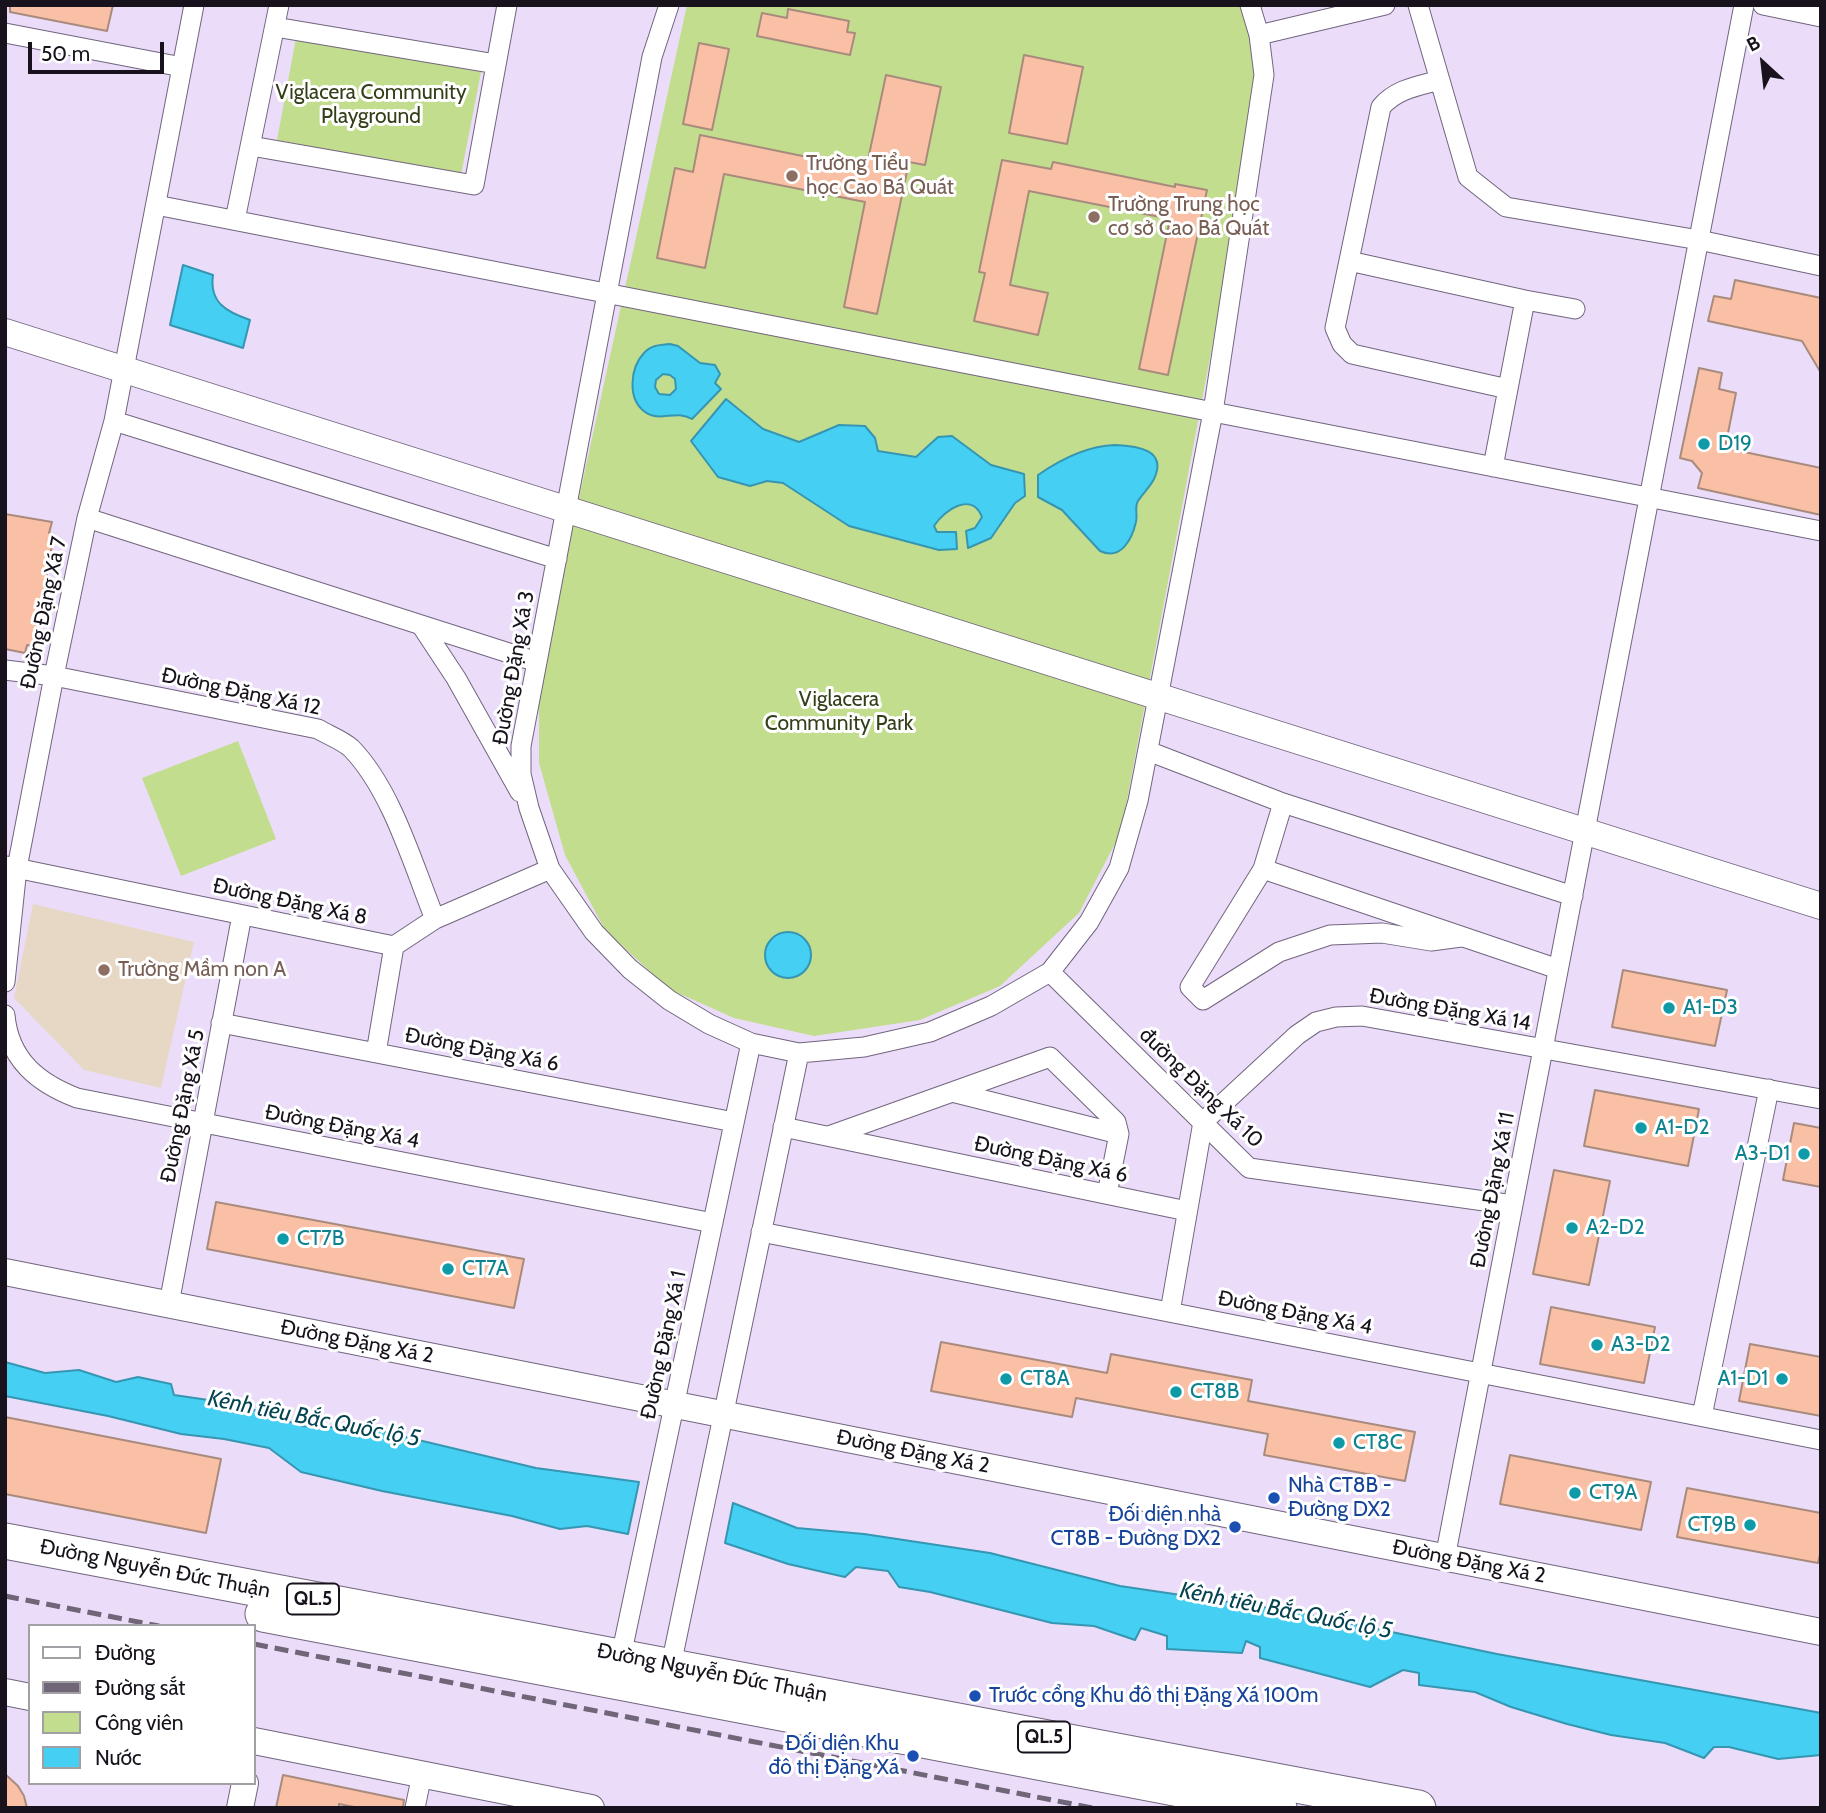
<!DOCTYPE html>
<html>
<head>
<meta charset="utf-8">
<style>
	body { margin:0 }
	#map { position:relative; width:1826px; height:1813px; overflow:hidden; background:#ebddfa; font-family:Cabin,sans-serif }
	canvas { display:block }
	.frame { position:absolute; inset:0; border:7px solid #17121c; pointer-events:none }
	.legend { position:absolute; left:28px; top:1624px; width:228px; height:161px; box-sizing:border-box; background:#fff; border:2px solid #a2a0a4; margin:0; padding:9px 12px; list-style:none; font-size:21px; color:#17121c }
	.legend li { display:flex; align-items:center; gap:14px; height:35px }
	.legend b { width:35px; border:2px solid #a2a0a4 }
	.north { position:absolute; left:1728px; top:28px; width:70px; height:70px; -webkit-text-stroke:5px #fff; paint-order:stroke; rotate:333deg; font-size:19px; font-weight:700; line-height:28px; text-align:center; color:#17121c }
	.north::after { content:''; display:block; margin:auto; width:24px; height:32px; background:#17121c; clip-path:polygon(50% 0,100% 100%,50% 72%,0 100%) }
	.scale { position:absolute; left:28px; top:42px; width:136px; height:32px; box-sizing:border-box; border:4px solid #17121c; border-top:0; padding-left:9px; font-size:21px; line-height:24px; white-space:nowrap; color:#17121c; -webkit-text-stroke:5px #fff; paint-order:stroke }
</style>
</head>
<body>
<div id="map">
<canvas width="1826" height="1813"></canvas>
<div class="frame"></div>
<ul class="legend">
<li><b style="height:9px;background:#fff"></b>Đường</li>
<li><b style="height:9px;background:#6f6678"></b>Đường sắt</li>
<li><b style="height:19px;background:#c2dd8e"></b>Công viên</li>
<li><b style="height:19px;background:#44cff3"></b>Nước</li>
</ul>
<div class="north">B</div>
<div class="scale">50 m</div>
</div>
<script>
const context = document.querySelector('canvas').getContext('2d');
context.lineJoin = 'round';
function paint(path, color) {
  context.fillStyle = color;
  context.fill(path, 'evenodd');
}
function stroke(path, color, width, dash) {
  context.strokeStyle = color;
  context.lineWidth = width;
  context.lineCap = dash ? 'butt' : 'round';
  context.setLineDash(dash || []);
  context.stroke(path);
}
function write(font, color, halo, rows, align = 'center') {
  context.font = font + ' Cabin,sans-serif';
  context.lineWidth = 6;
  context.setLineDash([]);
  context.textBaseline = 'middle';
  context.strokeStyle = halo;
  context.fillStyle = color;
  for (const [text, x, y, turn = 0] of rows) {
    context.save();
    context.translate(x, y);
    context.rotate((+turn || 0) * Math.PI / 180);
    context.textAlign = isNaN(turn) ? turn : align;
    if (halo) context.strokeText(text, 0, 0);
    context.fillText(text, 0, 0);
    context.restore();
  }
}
const education = new Path2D(`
	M33 904 194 942 161 1088 84 1070 14 998Z`);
const green = new Path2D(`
	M687 5H1244L1263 75 1121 832 1079 913 1000 986 920 1020 814 1036 734 1018 669 989 605 930 565 855 539 763V680Z
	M296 38 481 72 461 175 277 140Z
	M238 741 276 839 181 876 142 778Z`);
const water = new Path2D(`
	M183 265 213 275C209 303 227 312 250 320L243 348 170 325Z
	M670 344 678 346 700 363 715 365 720 374 715 383 721 389 692 419C675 409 660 423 645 412 627 399 630 368 644 353 651 345 660 345 670 344ZM663 374 670 375 675 379 676 389 670 395 659 394 655 387 656 380Z
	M726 399 763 429 799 442 839 425 865 426 875 438 878 451 916 457 938 437 952 436 991 465 1024 474 1025 496 1015 503 991 538 968 548 966 531 975 528 982 517C972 491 944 510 934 526L937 532H956L957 549 939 550 849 526 783 483 767 481 750 486 718 477 691 441Z
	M1115 445C1136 446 1168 449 1154 479 1150 487 1143 493 1138 501 1134 508 1138 515 1136 522 1132 539 1121 561 1100 551L1062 510 1038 497V475C1061 459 1087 446 1115 445Z
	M765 955a23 23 0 1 1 46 0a23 23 0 1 1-46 0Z
	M5 1362 45 1373 79 1370 116 1382 138 1377 171 1384 174 1395 236 1404 302 1426 372 1429 536 1468 639 1482 628 1534 587 1526 560 1529 512 1516 382 1491 301 1472 269 1448 224 1439 181 1434 108 1416 5 1396Z
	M733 1503 797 1528 864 1534 990 1553 1120 1586 1296 1612 1497 1654 1816 1712 1821 1713V1755L1778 1759 1729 1747H1714L1704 1758 1665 1743 1611 1735 1567 1724 1511 1707 1475 1692 1419 1685V1673L1403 1670 1370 1687 1260 1658V1647L1246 1641 1242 1653 1167 1649V1636L1141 1628 1135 1640 1094 1626 1052 1623 930 1592 899 1587 888 1571 856 1567 845 1577 788 1564 725 1543Z`);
const building = new Path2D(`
	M10 5H113L107 31 10 12Z
	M788 9 849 21 847 32 855 33 850 55 757 36 762 13 787 18Z
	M699 43 729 49 712 130 683 124Z
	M1024 55 1083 67 1067 144 1009 133Z
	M886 75 941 87 925 165 909 162 877 314 844 307 865 202 724 174 705 268 657 258 675 168 693 172 700 135 866 169Z
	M1002 160 1051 169 1053 162 1175 187V184L1207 190 1168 375 1139 369 1170 219 1029 191 1010 285 1048 293 1038 335 974 321 985 273 979 272Z
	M1735 280 1821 298V373L1802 341 1708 321 1714 296 1731 299Z
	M1699 368 1722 373 1719 389 1736 393 1725 448 1821 468V515L1698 488 1702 473 1692 461 1680 458Z
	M5 514 52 522 49 533 54 534 34 646 27 645 25 653 5 649Z
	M1623 970 1727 990 1715 1046 1612 1027Z
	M1595 1090 1699 1109 1688 1166 1584 1146Z
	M1794 1123 1821 1128V1187L1783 1180Z
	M1554 1170 1610 1181 1589 1285 1533 1274Z
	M216 1202 524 1259 514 1308 207 1249Z
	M1551 1307 1655 1327 1644 1383 1540 1364Z
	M941 1342 1107 1373 1111 1354 1252 1380 1248 1401 1415 1432 1405 1481 1264 1455 1268 1434 1076 1398 1072 1417 931 1391Z
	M1750 1344 1821 1357V1416L1739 1401Z
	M5 1417 221 1459 206 1533 5 1494Z
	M1510 1455 1651 1482 1641 1530 1500 1504Z
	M1687 1488 1821 1513V1550L1818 1563 1677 1537Z
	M5 1774 18 1786 24 1796 27 1808H5Z
	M283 1775 404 1800 403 1808H359L339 1804V1808H276Z`);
const street = new Path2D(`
	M669 5 652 57 521 746V774L529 808 550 869 594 932 630 969 669 1000 709 1024 751 1043 799 1053 864 1047 930 1032 991 1006 1050 972 1089 922 1119 868 1138 801 1213 412 1264 75 1259 35 1250 5
	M1418 5 1468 177 1506 207 1699 240 1821 266
	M1763 5 1821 17
	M275 27 496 64
	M5 33 182 67
	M1259 35 1385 5
	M1440 80C1418 86 1396 89 1381 107L1335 328 1342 344 1352 354 1508 389
	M251 146 474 185 507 5
	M156 205 1821 531
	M235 220 279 5
	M1349 261 1525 300 1575 309
	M114 421 557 559
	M1493 467 1525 300
	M87 518 537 662
	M421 625 456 678 520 792
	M5 670 54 676 318 729C328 735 342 740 351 748 392 790 413 865 435 919
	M1148 751 1283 803 1573 896
	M6 866 394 946 435 919 550 869
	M1263 869 1283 803
	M1461 937 1431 941 1382 933 1330 935 1279 952 1203 1000 1190 987 1263 869 1558 969
	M1050 972 1249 1168 1513 1205
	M5 982 17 868 54 676 87 518 114 421 194 5
	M5 1015C9 1060 38 1083 77 1098L713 1223
	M221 1023 734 1122
	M376 1053 394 946
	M783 1127 1187 1211
	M829 1136 1050 1057 1116 1122 1119 1134 952 1092
	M1107 1194 1119 1134
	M761 1232 1821 1440
	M169 1304 242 915
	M1170 1312 1203 1122 1297 1035 1316 1022 1336 1017 1362 1016 1821 1099
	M1702 1416 1769 1089
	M1445 1558 1744 5
	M621 1656 751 1043
	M671 1665 799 1053
	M415 1808 422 1774`);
const secondary = new Path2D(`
	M5 332 1821 906
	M5 1272 1821 1632
	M5 1692 30 1697
	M254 1741 591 1808
	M240 1808 245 1783`);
const highway = new Path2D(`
	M5 1541 1418 1808
	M263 1614 1279 1808`);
const rail = new Path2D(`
	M5 1596 159 1626
	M254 1644 1093 1808`);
const markers = [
	[792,176,7,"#8d6e63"],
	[1094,217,7,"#8d6e63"],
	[1704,444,7,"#0f9aa8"],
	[104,970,7,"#8d6e63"],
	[1669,1008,7,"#0f9aa8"],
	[1641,1128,7,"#0f9aa8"],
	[1804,1154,7,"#0f9aa8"],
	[1572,1228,7,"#0f9aa8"],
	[283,1239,7,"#0f9aa8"],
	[448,1269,7,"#0f9aa8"],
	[1597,1345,7,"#0f9aa8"],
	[1006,1379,7,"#0f9aa8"],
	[1782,1379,7,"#0f9aa8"],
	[1176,1392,7,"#0f9aa8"],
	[1339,1443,7,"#0f9aa8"],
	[1575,1493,7,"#0f9aa8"],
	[1274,1498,7,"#1a4fb4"],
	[1750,1525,7,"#0f9aa8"],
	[1235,1527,7,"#1a4fb4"],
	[975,1696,7,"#1a4fb4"],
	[913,1756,7,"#1a4fb4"]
];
const shields = [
	[313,1599,52],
	[1044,1737,52]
];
const shieldNames = [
	["QL.5",313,1599],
	["QL.5",1044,1737]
];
const parkNames = [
	["Viglacera Community",371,93],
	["Playground",371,117],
	["Viglacera",839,700],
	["Community Park",839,724]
];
const educationNames = [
	["Trường Tiểu",806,164],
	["học Cao Bá Quát",806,188],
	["Trường Trung học",1108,205],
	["cơ sở Cao Bá Quát",1108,229],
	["Trường Mầm non A",118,970]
];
const cultureNames = [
	["D19",1718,444],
	["A1-D3",1683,1008],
	["A1-D2",1655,1128],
	["A3-D1",1790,1154,"right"],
	["A2-D2",1586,1228],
	["CT7B",297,1239],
	["CT7A",462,1269],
	["A3-D2",1611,1345],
	["CT8A",1020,1379],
	["A1-D1",1768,1379,"right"],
	["CT8B",1190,1392],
	["CT8C",1353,1443],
	["CT9A",1589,1493],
	["CT9B",1736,1525,"right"]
];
const streetNames = [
	["Đường Đặng Xá 7",44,613,-78],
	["Đường Đặng Xá 3",514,668,-80],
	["Đường Đặng Xá 12",241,692,12],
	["Đường Đặng Xá 8",290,902,12],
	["Đường Đặng Xá 14",1450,1010,10],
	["Đường Đặng Xá 6",482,1050,11],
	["đường Đặng Xá 10",1201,1088,44],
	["Đường Đặng Xá 5",183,1106,-79],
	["Đường Đặng Xá 4",342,1127,11],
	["Đường Đặng Xá 6",1051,1160,12],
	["Đường Đặng Xá 11",1493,1190,-79],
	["Đường Đặng Xá 4",1295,1313,11],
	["Đường Đặng Xá 2",357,1342,11],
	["Đường Đặng Xá 1",664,1345,-78],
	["Đường Đặng Xá 2",913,1452,11],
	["Đường Đặng Xá 2",1469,1562,11],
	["Đường Nguyễn Đức Thuận",155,1569,11],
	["Đường Nguyễn Đức Thuận",712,1673,11]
];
const transitNames = [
	["Nhà CT8B -",1288,1486],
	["Đường DX2",1288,1510],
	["Đối diện nhà",1221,1515,"right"],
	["CT8B - Đường DX2",1221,1539,"right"],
	["Trước cổng Khu đô thị Đặng Xá 100m",989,1696],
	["Đối diện Khu",899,1744,"right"],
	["đô thị Đặng Xá",899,1768,"right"]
];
const waterNames = [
	["Kênh tiêu Bắc Quốc lộ 5",314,1419,11],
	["Kênh tiêu Bắc Quốc lộ 5",1286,1611,11]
];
paint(education, '#e6d8c5');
paint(green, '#c2dd8e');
paint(water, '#44cff3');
stroke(water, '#3696b2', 2);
paint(building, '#fac0a6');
stroke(building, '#a98b7d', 2);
stroke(street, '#72657e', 21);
stroke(secondary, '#72657e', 28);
stroke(highway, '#72657e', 37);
stroke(street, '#fff', 19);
stroke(secondary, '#fff', 26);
stroke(highway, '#fff', 35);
stroke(rail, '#6f6678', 5, [14, 7]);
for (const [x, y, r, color] of markers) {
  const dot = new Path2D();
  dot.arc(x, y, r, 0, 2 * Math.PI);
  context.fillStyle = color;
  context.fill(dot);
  stroke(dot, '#fff', 2.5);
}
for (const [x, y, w] of shields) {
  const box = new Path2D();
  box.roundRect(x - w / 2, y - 15.5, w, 31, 5);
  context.fillStyle = '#fff';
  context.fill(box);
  stroke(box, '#17121c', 2);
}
write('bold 19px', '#17121c', null, shieldNames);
write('21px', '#333f18', '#fff', parkNames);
write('21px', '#785e54', '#fff', educationNames, 'left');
write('21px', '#0d838f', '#fff', cultureNames, 'left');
write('21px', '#17121c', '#fff', streetNames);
write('21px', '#164399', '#fff', transitNames, 'left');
write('italic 23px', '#044352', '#fff', waterNames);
</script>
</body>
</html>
